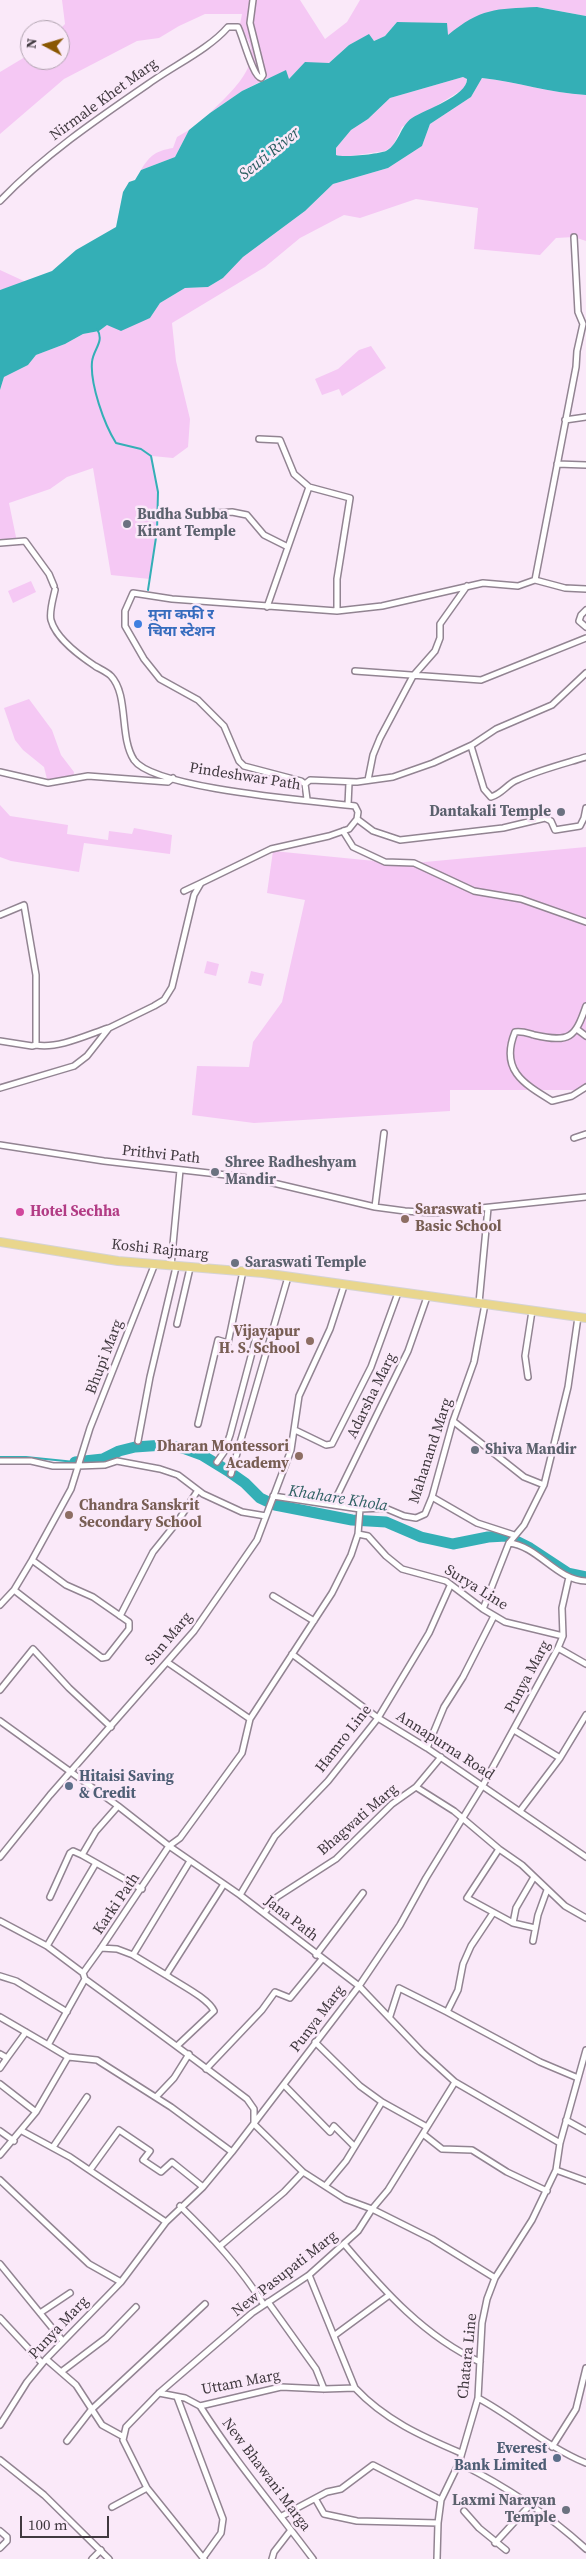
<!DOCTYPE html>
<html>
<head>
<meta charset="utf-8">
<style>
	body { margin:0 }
	#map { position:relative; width:586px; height:2559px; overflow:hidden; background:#fae9f9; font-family:"Source Serif 4",serif }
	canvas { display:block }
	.north { position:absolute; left:20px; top:20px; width:50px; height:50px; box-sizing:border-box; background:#fae9f9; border:1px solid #b0a3af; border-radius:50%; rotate:276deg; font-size:14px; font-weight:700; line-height:20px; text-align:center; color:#40393f }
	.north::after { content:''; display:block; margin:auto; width:18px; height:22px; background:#8a5702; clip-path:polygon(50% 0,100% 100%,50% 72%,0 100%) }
	.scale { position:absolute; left:20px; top:2516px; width:89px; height:22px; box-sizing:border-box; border:2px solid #40393f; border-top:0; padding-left:6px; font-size:15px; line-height:18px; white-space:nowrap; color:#40393f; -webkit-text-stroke:4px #fae9f9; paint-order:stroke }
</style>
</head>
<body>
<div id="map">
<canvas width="586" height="2559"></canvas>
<div class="north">N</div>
<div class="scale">100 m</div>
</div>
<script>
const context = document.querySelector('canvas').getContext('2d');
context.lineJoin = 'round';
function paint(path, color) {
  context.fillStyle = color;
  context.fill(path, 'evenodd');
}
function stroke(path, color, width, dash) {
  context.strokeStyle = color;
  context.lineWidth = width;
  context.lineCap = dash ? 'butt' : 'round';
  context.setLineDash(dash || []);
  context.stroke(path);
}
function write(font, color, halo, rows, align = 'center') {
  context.font = font + ' "Source Serif 4","Noto Sans Devanagari",serif';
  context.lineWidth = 5;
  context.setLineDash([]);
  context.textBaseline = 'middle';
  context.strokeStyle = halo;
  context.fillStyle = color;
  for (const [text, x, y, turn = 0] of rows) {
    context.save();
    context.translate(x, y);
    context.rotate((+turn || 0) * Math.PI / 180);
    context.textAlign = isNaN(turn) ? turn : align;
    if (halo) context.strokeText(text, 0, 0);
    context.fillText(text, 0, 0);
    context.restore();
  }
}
const green = new Path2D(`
	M62 0H300L325 39 347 22 360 0H586V16L537 7 447 36V24L397 22 385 36 374 41 369 35 349 45 329 63H305L288 80 268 78 242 91 210 113C231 92 272 58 239 29L242 14H205L179 26 159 38 137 41 64 79 0 134V72L30 54V60H60L59 30 65 24Z
	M463 77 467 78 465 88 402 127 393 146 385 151 344 157 336 155V148L351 130 368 119 390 98Z
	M482 78C517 82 550 93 586 95V241L574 237 556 238 540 255 474 249 478 208 416 199 360 218 344 215 300 238 265 267 172 323 176 361 190 419 188 447 173 458 152 456 158 492 157 531 150 579 111 575 93 468 67 477 50 489 9 503 17 542 0 543V390L4 377 28 365 36 355 65 344 83 334 99 331 107 325 150 318 160 303 185 288 208 287 223 278 243 257 305 211 333 184 388 168 422 146 430 124 471 97Z
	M189 130 175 157 141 170C150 155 156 151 173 148L177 137Z
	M0 270 26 282 0 290Z
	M371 346 386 368 342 396 339 389 322 395 315 379 338 369 359 350Z
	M31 581 36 592 13 603 8 591Z
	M29 699 52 730 61 755 74 772 73 778 48 783 44 767 23 750 15 740 4 708Z
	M0 805 10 816 68 825 67 834 108 840 109 831 132 834 134 828 172 835 170 854 84 843 79 872 11 861 0 857Z
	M586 847V1090H450V1111L254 1123 192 1115 197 1066 249 1067 253 1042 282 1002 305 900 267 893 273 851 385 862 414 863Z
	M207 961 219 964 216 976 204 973Z
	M251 971 264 974 261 986 248 983Z`);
const water = new Path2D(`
	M537 7 586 16V95C549 93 518 82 482 78L471 97 430 124 422 146 388 168 333 184 305 211 243 257 223 278 208 287 185 288 160 303 150 318 121 331 107 325 99 331 83 334 65 344 36 355 28 365 4 377 0 390V290L52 271 76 250 116 227 123 192 129 182 135 180 141 170 175 157 189 130 210 113 242 91 286 70 289 79 305 62 329 63 349 45 369 34 374 41 385 36 397 22 447 23 448 35C481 8 495 9 537 7ZM463 77 467 79C467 96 426 109 412 118 400 126 399 144 386 151 378 154 343 158 336 155V148L351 130 368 119 390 98Z`);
const stream = new Path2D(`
	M97 329C105 342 93 349 92 362 90 384 104 424 116 443L141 449 151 456 158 492 157 531 148 590
	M0 1457H26L75 1462`);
const river = new Path2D(`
	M75 1462 103 1459 119 1451 135 1447 164 1445 183 1448 202 1455 228 1471 245 1483 260 1498 275 1505 352 1520 386 1522 421 1537 453 1544 488 1537 506 1536 530 1548 568 1573 586 1577`);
const street = new Path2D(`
	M0 201C45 154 100 117 154 80 177 64 210 48 228 27H238C243 37 253 77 261 78L263 75 250 23 253 0
	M565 420 586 417
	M259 439 280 440 294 474 309 487 267 607
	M557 464 586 465
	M309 487 350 498 337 579V611
	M201 514 232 512 247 515 264 535 288 547
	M0 543 25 541 49 574 54 586
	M535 580 576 367 577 351 583 324 578 312 574 237
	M55 590C53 599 49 612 51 620 56 639 80 656 95 666 100 669 107 672 111 676 129 695 119 737 134 760 154 789 315 801 355 806L358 812 357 819 373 831 400 840 503 828 545 818 551 821 555 830 580 826 584 818 586 808
	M586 610 581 615 579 621 586 627
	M355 671 481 680 586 638
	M471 746 484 789 491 797C502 794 507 784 517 780 539 770 563 764 586 757
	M0 772 48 783 88 776 168 782 173 778
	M368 780 373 755 380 738 413 676 435 651 440 638V624L467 586
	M305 784 310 780 357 782 393 777 433 763 472 745 496 729 552 705 586 673
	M307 799 305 784 301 781 244 766 239 761 224 726 198 700 160 679 144 659 125 626V611L133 593 172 599 337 611 382 606 483 583 518 586 535 580 565 588 586 589
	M348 805 349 783
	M343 831 353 847 385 862 414 863 474 891 521 899 586 922
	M184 891 201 883
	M0 915 24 905 36 975V1045C58 1049 87 1035 108 1028
	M586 1006C575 1038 570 1043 534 1035 527 1033 523 1031 515 1032 500 1069 522 1083 552 1101L572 1096 586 1087
	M578 1030 586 1036
	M0 1041 32 1046 36 1045
	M0 1088 74 1066 87 1056 109 1028 154 1006 164 1000 172 987 194 895 201 883 271 849 329 836 349 829 357 819
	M574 1138 586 1134
	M0 1145 104 1161 235 1176 269 1182 375 1207 405 1211 433 1213 586 1197
	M375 1207 384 1133
	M171 1266 180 1170
	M479 1303 488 1208
	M177 1324 190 1268
	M528 1377 525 1356 532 1311
	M453 1421 524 1477 544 1485
	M198 1424 218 1340 228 1343 243 1271
	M295 1430 326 1445 332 1444 371 1367 398 1293
	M138 1441 150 1377 176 1267
	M0 1461H31L53 1466H78L105 1465 117 1461 160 1469 178 1475 203 1494 242 1512 266 1516
	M217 1462 224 1452 230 1435 258 1330 272 1334
	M231 1474 288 1277
	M273 1496 360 1509 385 1508 404 1516 416 1518 425 1514 432 1497 453 1421 474 1362 485 1304
	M432 1497 477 1523 514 1535
	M333 1504 408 1351 427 1297
	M358 1534 368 1536 386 1556 402 1569 446 1581 483 1609 505 1622 563 1636
	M509 1543C538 1546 556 1580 586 1581
	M14 1590 102 1658 107 1657 129 1629V1622L93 1597 66 1585 32 1560
	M273 1596 314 1621
	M0 1605 14 1590 32 1560 71 1489 90 1428 154 1266
	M483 1609 509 1543 524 1525 544 1485 568 1387 578 1317
	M120 1616 153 1552 178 1521 198 1490
	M558 1648 586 1664
	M292 1654 378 1718 427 1748 586 1857
	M167 1662 250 1719
	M0 1690 33 1649 69 1688 111 1727
	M0 1721 118 1806 169 1846 240 1895 359 1986 422 2052 455 2082 560 2143
	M514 1730 560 1758
	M427 1748 444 1707 463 1677 494 1616
	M416 1787 454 1811 499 1849 522 1865 565 1906 586 1918
	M118 1806 96 1831 82 1855 142 1889
	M520 1811 560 1758 586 1715
	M499 1849 467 1898 513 1923 516 1908 534 1877
	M0 1857 50 1795 194 1631 257 1540 291 1450 299 1396 330 1329 344 1286
	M190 1861 133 1955 166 1975 224 1884
	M240 1895 275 1836 328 1781 378 1718 429 1633 450 1586
	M50 1897 70 1853 73 1851 82 1855
	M264 1913 277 1897 336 1859 392 1804 416 1787 441 1757
	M493 1913 471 1946 463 1964 458 1990 447 2012 540 2062 578 2078
	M0 1921 47 1946 83 1973 85 1979C140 2019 193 2058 247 2099L254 2109V2124L303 2172 345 2199 372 2209 432 2239 495 2278
	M513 1923 535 1928
	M533 1941 538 1915 547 1890
	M47 1946 96 1863
	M101 1948 117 1949 133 1955
	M316 1955 363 1893
	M83 1973 101 1948 169 1846 180 1838 242 1753 250 1719 332 1593 351 1555 358 1534 360 1509
	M166 1975C179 1984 208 1998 214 2011L178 2045
	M0 1976 16 1981 67 2012
	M390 2016 399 1988 447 2012
	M0 2017 48 2045
	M315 2042 360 2086 382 2102 427 2127
	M0 2054 7 2058 0 2068
	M68 2057 97 2060 171 2107 232 2152
	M7 2058 26 2032
	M206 2069 262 2010 275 1992 290 1998 322 1959
	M0 2084 36 2112
	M284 2085 330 2132 334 2126 354 2146
	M156 2097 174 2078 189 2054
	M566 2120 586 2131
	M0 2131 14 2141
	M22 2131 70 2157 166 2222
	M423 2134 442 2149 472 2150 507 2172 547 2191
	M53 2147 87 2097
	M0 2155 36 2112 68 2057 48 2045 85 1979
	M90 2170 119 2130 150 2151 143 2160 161 2172 172 2162 203 2187
	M556 2170 586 2181
	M0 2180 89 2264 121 2282
	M326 2185 346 2161 382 2102
	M180 2206C212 2237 241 2268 264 2305
	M345 2245C384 2291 425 2337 480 2362
	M220 2246 284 2192 303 2172
	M0 2264 62 2340
	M309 2275 355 2388
	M268 2302 316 2369 324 2389
	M40 2313 70 2293
	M0 2318 42 2363
	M335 2335 388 2296
	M46 2359 76 2385 102 2425 122 2436
	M61 2372 106 2338 136 2307
	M159 2393 185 2398 200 2406 281 2387 324 2389 355 2388C385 2420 421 2436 461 2453
	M177 2397 223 2519 221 2533 203 2558
	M478 2398C515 2418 547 2447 586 2463
	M200 2406C234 2460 275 2508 313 2559
	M0 2425 27 2382 46 2359 121 2282 166 2222 203 2187 232 2152 359 1986 400 1925 426 1878 483 1785 558 1648 563 1636 562 1608 569 1577
	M67 2441 91 2410 205 2304
	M552 2447 576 2409 586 2368
	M0 2460 44 2495 109 2559
	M459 2463C507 2487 547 2513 586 2549
	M316 2500 324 2514 357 2521 438 2523
	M112 2507 147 2488
	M464 2511 479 2528 506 2550
	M282 2516 327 2492 341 2489 373 2465 441 2500
	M0 2531 7 2537V2541L0 2548
	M495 2543 531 2504
	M92 2559 101 2550
	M204 2559 147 2488 123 2440 126 2427 159 2393 252 2313 309 2275 358 2231 372 2209 388 2190 455 2082
	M272 2559 274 2552 291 2530
	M437 2559 438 2523 441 2500 459 2463 478 2398 482 2323 487 2299 495 2278 532 2220 556 2170 560 2143 586 2050`);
const primary = new Path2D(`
	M0 1242 118 1261 263 1273 586 1318`);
const markers = [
	[127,524,5,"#6b7280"],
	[138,624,5,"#3f7fe0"],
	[561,812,5,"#6b7280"],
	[215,1172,5,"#6b7280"],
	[20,1212,5,"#d1479c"],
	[405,1219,5,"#8d6e63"],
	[235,1263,5,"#6b7280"],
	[310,1341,5,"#8d6e63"],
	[475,1450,5,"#6b7280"],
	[299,1456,5,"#8d6e63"],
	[69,1515,5,"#8d6e63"],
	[69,1786,5,"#5c6f8a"],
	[557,2458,5,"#5c6f8a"],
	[566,2510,5,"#6b7280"]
];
const streetNames = [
	["Nirmale Khet Marg",104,100,-36],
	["Pindeshwar Path",245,777,9],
	["Prithvi Path",161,1155,6],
	["Koshi Rajmarg",160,1250,6],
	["Bhupi Marg",105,1357,-69],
	["Adarsha Marg",372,1396,-64],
	["Mahanand Marg",431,1451,-72],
	["Surya Line",476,1588,32],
	["Sun Marg",169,1639,-50],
	["Punya Marg",528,1677,-62],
	["Hamro Line",344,1739,-52],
	["Annapurna Road",445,1746,33],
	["Bhagwati Marg",358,1820,-41],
	["Karki Path",117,1904,-56],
	["Jana Path",291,1919,38],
	["Punya Marg",318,2019,-53],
	["New Pasupati Marg",285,2274,-38],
	["Punya Marg",59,2328,-47],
	["Chatara Line",468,2356,-84],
	["Uttam Marg",241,2383,-11],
	["New Bhawani Marga",266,2475,53]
];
const worshipNames = [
	["Budha Subba",137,515],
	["Kirant Temple",137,532],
	["Dantakali Temple",551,812,"right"],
	["Shree Radheshyam",225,1163],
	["Mandir",225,1180],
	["Saraswati Temple",245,1263],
	["Shiva Mandir",485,1450],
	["Laxmi Narayan",556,2501,"right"],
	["Temple",556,2518,"right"]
];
const shopNames = [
	["मुना कफी र",148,615],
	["चिया स्टेशन",148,632]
];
const educationNames = [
	["Saraswati",415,1210],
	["Basic School",415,1227],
	["Vijayapur",300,1332,"right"],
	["H. S. School",300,1349,"right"],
	["Dharan Montessori",289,1447,"right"],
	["Academy",289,1464,"right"],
	["Chandra Sanskrit",79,1506],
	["Secondary School",79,1523]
];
const hotelNames = [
	["Hotel Sechha",30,1212]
];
const serviceNames = [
	["Hitaisi Saving",79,1777],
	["& Credit",79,1794],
	["Everest",547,2449,"right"],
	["Bank Limited",547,2466,"right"]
];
const waterNames = [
	["Seuti River",270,154,-39],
	["Khahare Khola",338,1499,9]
];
paint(green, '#f5c8f4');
paint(water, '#34afb6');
stroke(stream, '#34afb6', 2);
stroke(river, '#34afb6', 11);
stroke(street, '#928492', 8);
stroke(primary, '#d5d3d5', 10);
stroke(street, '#fff', 5);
stroke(primary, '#e9d68d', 8);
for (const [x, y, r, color] of markers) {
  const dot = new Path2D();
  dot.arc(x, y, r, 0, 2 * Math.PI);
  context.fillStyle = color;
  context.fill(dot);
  stroke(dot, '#fae9f9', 2);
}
write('15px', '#40393f', '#fae9f9', streetNames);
write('bold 15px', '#5b616d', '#fae9f9', worshipNames, 'left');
write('bold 15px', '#366cbe', '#fae9f9', shopNames, 'left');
write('bold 15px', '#785e54', '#fae9f9', educationNames, 'left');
write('bold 15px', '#b23c85', '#fae9f9', hotelNames, 'left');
write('bold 15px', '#4e5e75', '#fae9f9', serviceNames, 'left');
write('italic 16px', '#2e5f62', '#fae9f9', waterNames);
</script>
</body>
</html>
